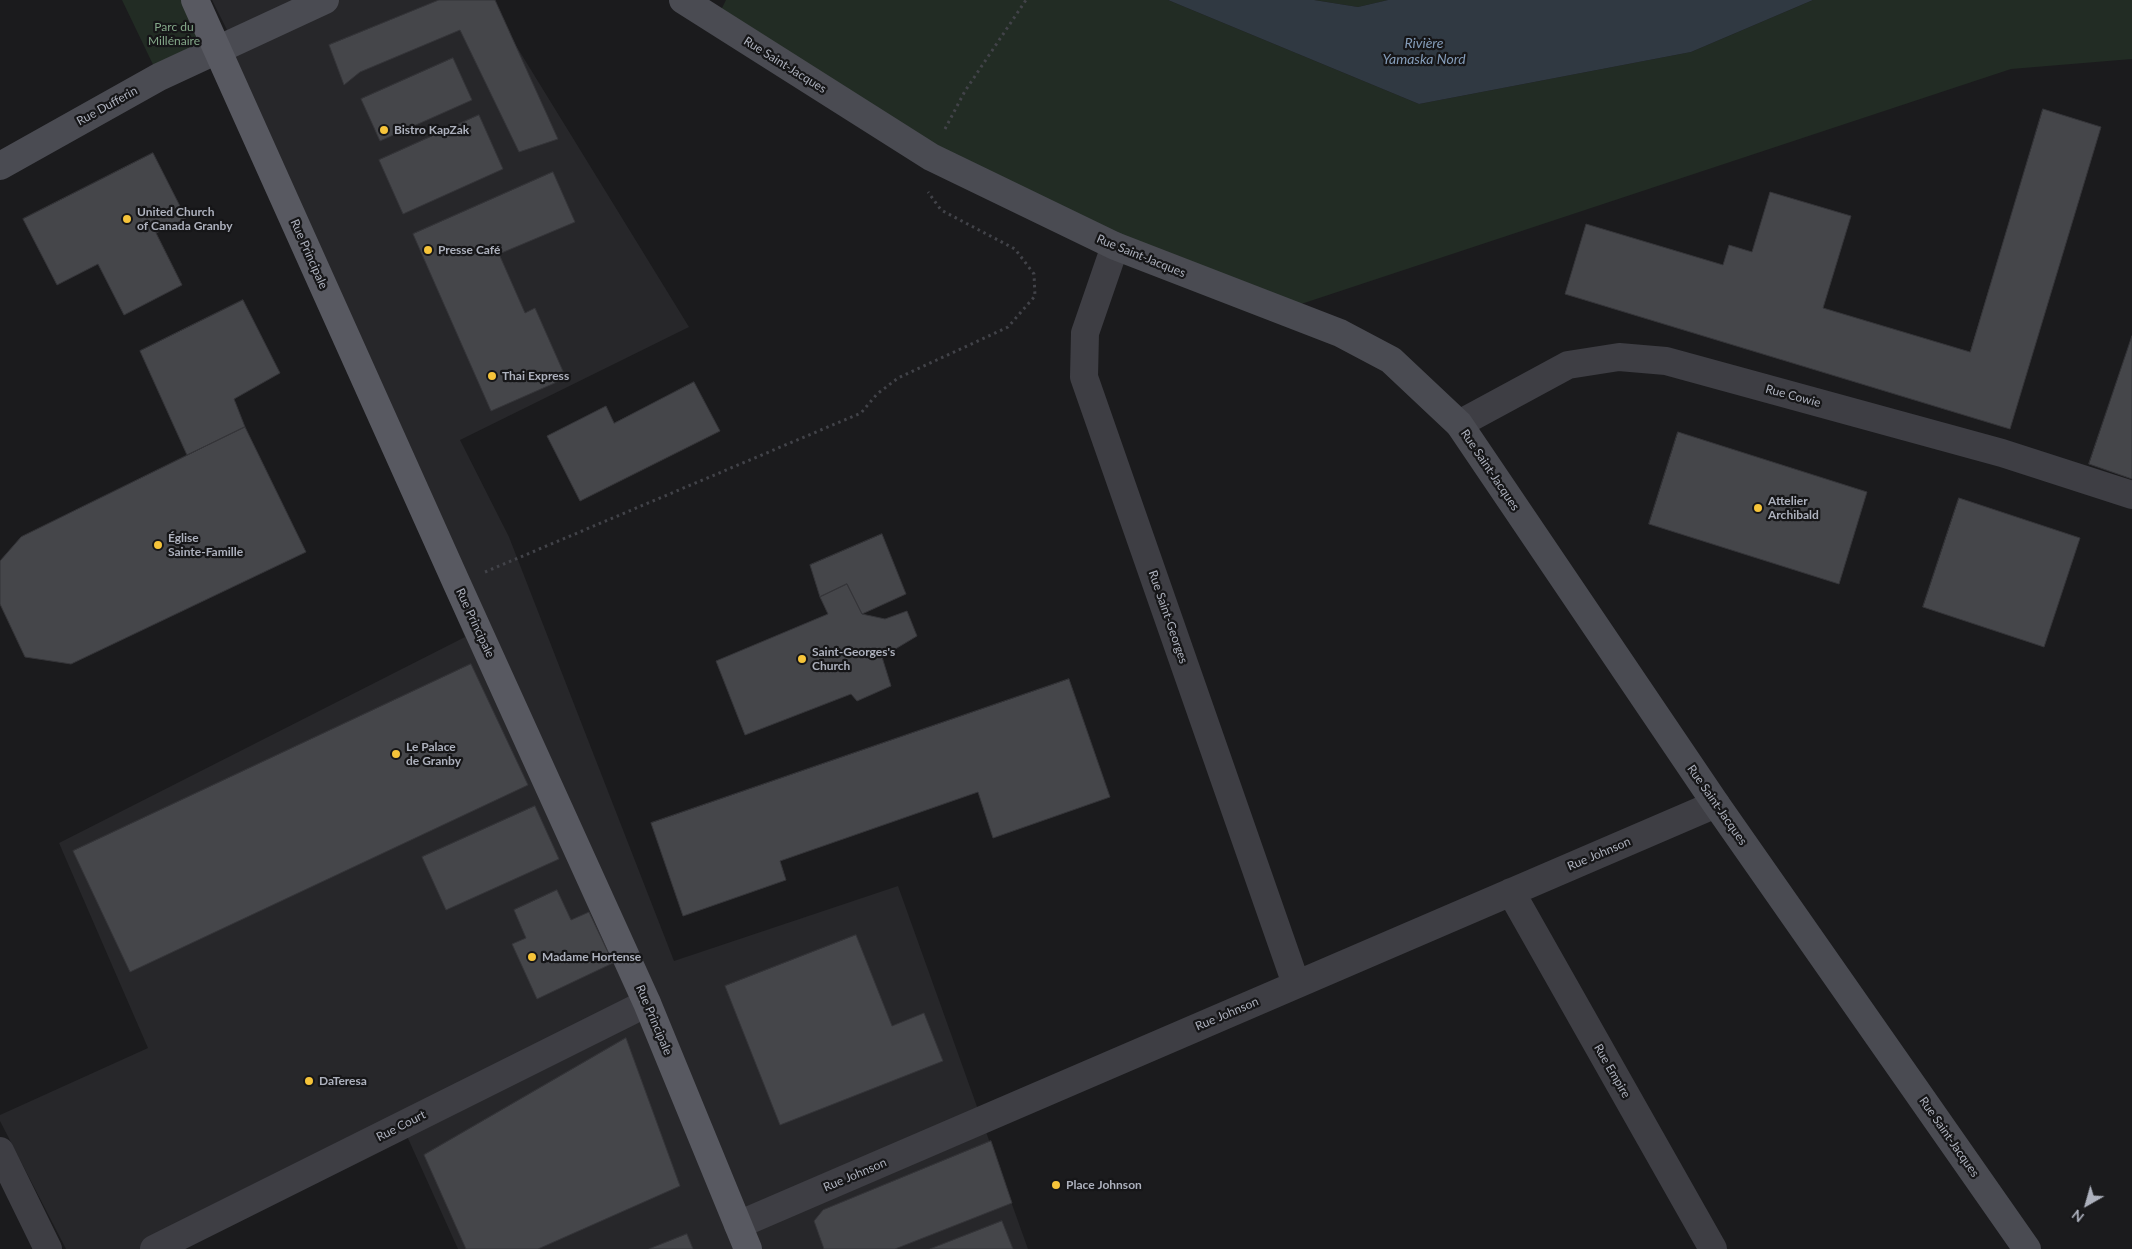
<!DOCTYPE html>
<html>
<head>
<meta charset="utf-8">
<style>
	body { margin:0 }
	#map { position:relative; width:2132px; height:1249px; overflow:hidden; background:#1b1b1d; font-family:Lato,sans-serif }
	canvas { display:block }
	.north { position:absolute; left:2062px; top:1179px; width:50px; height:50px; -webkit-text-stroke:4px #161618; paint-order:stroke; rotate:218deg; font-size:14px; font-weight:700; line-height:20px; text-align:center; color:#adb1bd }
	.north::after { content:''; display:block; margin:auto; width:18px; height:22px; background:#adb1bd; clip-path:polygon(50% 0,100% 100%,50% 72%,0 100%) }
</style>
</head>
<body>
<div id="map">
<canvas width="2132" height="1249"></canvas>
<div class="north">N</div>
</div>
<script>
const context = document.querySelector('canvas').getContext('2d');
context.lineJoin = 'round';
function paint(path, color) {
  context.fillStyle = color;
  context.fill(path, 'evenodd');
}
function stroke(path, color, width, dash) {
  context.strokeStyle = color;
  context.lineWidth = width;
  context.lineCap = dash ? 'butt' : 'round';
  context.setLineDash(dash || []);
  context.stroke(path);
}
function write(font, color, halo, rows, align = 'center') {
  context.font = font + ' Lato,sans-serif';
  context.lineWidth = 4.5;
  context.setLineDash([]);
  context.textBaseline = 'middle';
  context.strokeStyle = halo;
  context.fillStyle = color;
  for (const [text, x, y, turn = 0] of rows) {
    context.save();
    context.translate(x, y);
    context.rotate((+turn || 0) * Math.PI / 180);
    context.textAlign = isNaN(turn) ? turn : align;
    if (halo) context.strokeText(text, 0, 0);
    context.fillText(text, 0, 0);
    context.restore();
  }
}
const built = new Path2D(`
	M212 0H488L689 327 460 440 509 537 674 961 898 886 1028 1249H458L406 1134 181 1249H66L0 1121V1115L148 1048 59 843 465 637 296 243 217 50 232 40Z`);
const green = new Path2D(`
	M122 0H195L217 50 159 77Z
	M726 0H1168L1419 104 1691 52 1813 0H2132V59L2011 69 1289 308 931 157 719 14Z
	M1314 0H1388L1358 7Z`);
const water = new Path2D(`
	M1168 0H1314L1358 7 1388 0H1813L1691 52 1419 104Z`);
const building = new Path2D(`
	M439 0H495L558 139 519 152 460 30 360 72 344 85 329 45Z
	M453 58 472 100 380 141 361 99Z
	M2043 109 2101 127 2010 429 1565 294 1586 224 1723 265 1729 245 1752 252 1770 192 1851 216 1823 308 1970 352Z
	M479 115 503 169 403 214 379 160Z
	M153 153 186 218 156 233 182 285 124 315 98 264 57 285 23 219Z
	M553 172 575 222 499 254 525 313 535 308 566 378 491 411 413 234Z
	M243 300 280 373 234 399 245 427 187 455 140 351Z
	M2132 336V479L2089 464Z
	M694 382 720 431 580 501 547 436 606 406 614 423Z
	M245 427 306 552 71 664 25 657 0 604V561L21 537Z
	M1678 432 1867 492 1839 584 1649 524Z
	M1959 498 2080 538 2044 647 1923 607Z
	M882 534 906 594 862 614 847 584 820 597 810 565Z
	M847 584 862 614 885 619 907 611 917 636 882 657 891 686 857 701 851 694 745 735 716 661 828 614 820 597Z
	M471 664 528 785 130 972 73 851Z
	M1069 679 1110 797 993 838 978 792 780 861 786 880 683 916 651 823Z
	M535 806 559 859 446 910 422 857Z
	M557 890 571 920 589 912 613 963 537 999 512 944 526 938 514 910Z
	M856 935 892 1026 924 1013 943 1061 780 1125 725 986Z
	M626 1038 680 1186 538 1249H466L424 1155Z
	M991 1141 1012 1203 895 1249H824L814 1221 823 1210Z
	M1002 1221 1013 1249H930Z
	M687 1234 693 1249H649Z`);
const path = new Path2D(`
	M945 129 965 91 1026 0
	M485 572 861 413 877 394 898 378 1008 327 1035 296 1034 274 1015 249 941 210 928 192`);
const minor = new Path2D(`
	M1115 246 1085 333 1084 377 1296 984
	M1511 892 1713 1249
	M0 1151 48 1249
	M738 1225 1716 804
	M154 1249 647 1003`);
const tertiary = new Path2D(`
	M1459 424 1568 365 1619 357 1666 361 2002 453 2132 495`);
const secondary = new Path2D(`
	M683 0 931 157 1115 246 1340 333 1391 360 1459 424 1716 804 2027 1249
	M0 166 159 77 325 0`);
const primary = new Path2D(`
	M195 0 457 584 647 1003 748 1249`);
const markers = [
	[384,130,5,"#f6c43a"],
	[127,219,5,"#f6c43a"],
	[428,250,5,"#f6c43a"],
	[492,376,5,"#f6c43a"],
	[1758,508,5,"#f6c43a"],
	[158,545,5,"#f6c43a"],
	[802,659,5,"#f6c43a"],
	[396,754,5,"#f6c43a"],
	[532,957,5,"#f6c43a"],
	[309,1081,5,"#f6c43a"],
	[1056,1185,5,"#f6c43a"]
];
const parkNames = [
	["Parc du",174,27],
	["Millénaire",174,41]
];
const streetNames = [
	["Rue Saint-Jacques",785,65,32],
	["Rue Dufferin",107,106,-29],
	["Rue Principale",309,254,66],
	["Rue Saint-Jacques",1141,256,22],
	["Rue Cowie",1793,396,15],
	["Rue Saint-Jacques",1490,470,56],
	["Rue Saint-Georges",1168,617,71],
	["Rue Principale",475,623,65],
	["Rue Saint-Jacques",1717,805,55],
	["Rue Johnson",1599,854,-23],
	["Rue Johnson",1227,1014,-23],
	["Rue Principale",654,1020,67],
	["Rue Empire",1612,1071,60],
	["Rue Court",401,1126,-27],
	["Rue Saint-Jacques",1949,1137,55],
	["Rue Johnson",855,1175,-23]
];
const poiNames = [
	["Bistro KapZak",394,130],
	["United Church",137,212],
	["of Canada Granby",137,226],
	["Presse Café",438,250],
	["Thai Express",502,376],
	["Attelier",1768,501],
	["Archibald",1768,515],
	["Église",168,538],
	["Sainte-Famille",168,552],
	["Saint-Georges's",812,652],
	["Church",812,666],
	["Le Palace",406,747],
	["de Granby",406,761],
	["Madame Hortense",542,957],
	["DaTeresa",319,1081],
	["Place Johnson",1066,1185]
];
const waterNames = [
	["Rivière",1424,43],
	["Yamaska Nord",1424,59]
];
paint(built, '#27272a');
paint(green, '#222c24');
paint(water, '#303942');
paint(building, '#45464a');
stroke(building, '#353539', 1);
stroke(path, '#424349', 3, [2.5, 4]);
stroke(minor, '#3e3e44', 28);
stroke(tertiary, '#3e3e44', 28);
stroke(secondary, '#4a4b52', 28);
stroke(primary, '#585961', 28);
for (const [x, y, r, color] of markers) {
  const dot = new Path2D();
  dot.arc(x, y, r, 0, 2 * Math.PI);
  context.fillStyle = color;
  context.fill(dot);
  stroke(dot, '#161618', 2);
}
write('12px', '#84a889', '#161618', parkNames);
write('12px', '#adb1bd', '#161618', streetNames);
write('bold 12px', '#adb1bd', '#161618', poiNames, 'left');
write('italic 14px', '#849cb8', '#161618', waterNames);
</script>
</body>
</html>
